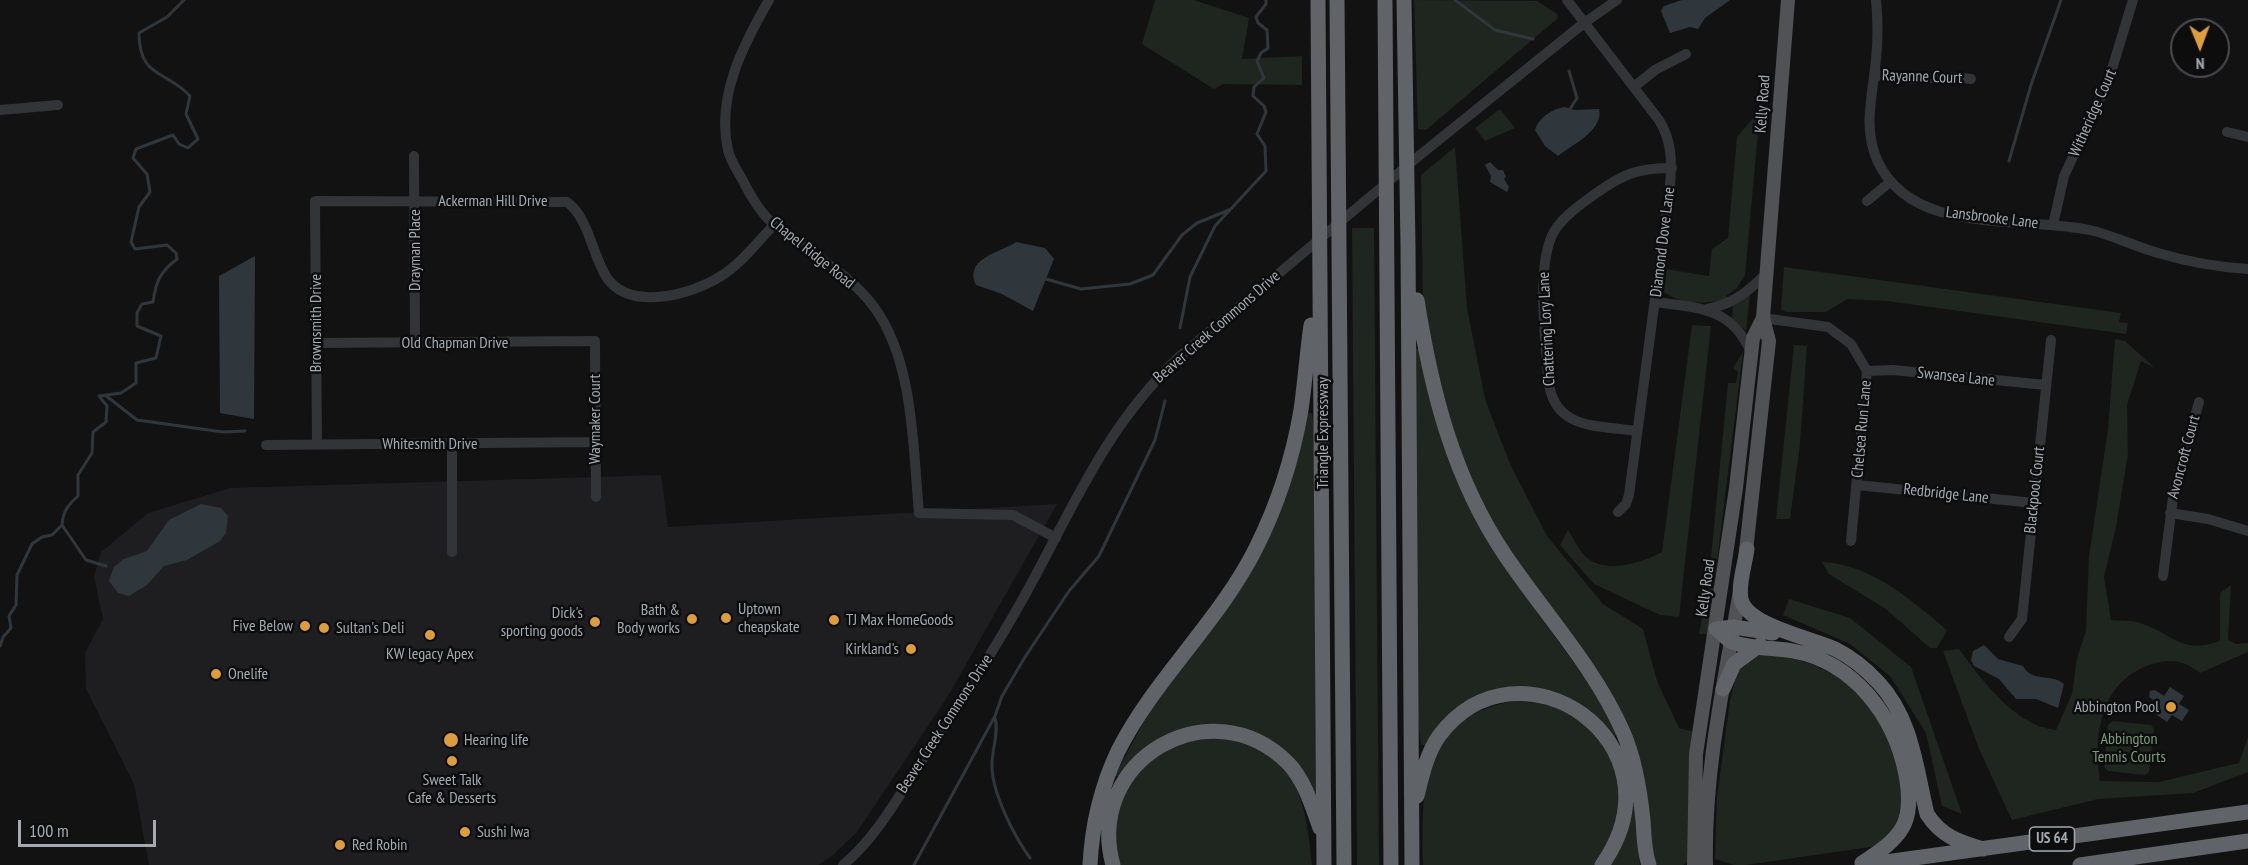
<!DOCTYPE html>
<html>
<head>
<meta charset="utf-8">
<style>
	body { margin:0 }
	#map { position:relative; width:2248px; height:865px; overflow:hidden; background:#121213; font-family:"PT Sans Narrow",sans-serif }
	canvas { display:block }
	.north { position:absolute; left:2170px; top:18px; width:60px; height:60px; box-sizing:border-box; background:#0d0d0e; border:2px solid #4a4c50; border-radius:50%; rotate:179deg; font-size:16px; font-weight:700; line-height:24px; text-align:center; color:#a5aab2 }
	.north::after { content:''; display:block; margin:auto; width:21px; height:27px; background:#dc9d41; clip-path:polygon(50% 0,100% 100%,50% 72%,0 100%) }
	.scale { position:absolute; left:18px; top:820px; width:138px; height:27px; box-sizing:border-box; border:3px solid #a5aab2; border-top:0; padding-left:8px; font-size:18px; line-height:21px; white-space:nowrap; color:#a5aab2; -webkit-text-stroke:4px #0d0d0e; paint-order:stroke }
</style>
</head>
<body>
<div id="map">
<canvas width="2248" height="865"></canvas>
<div class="north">N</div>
<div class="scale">100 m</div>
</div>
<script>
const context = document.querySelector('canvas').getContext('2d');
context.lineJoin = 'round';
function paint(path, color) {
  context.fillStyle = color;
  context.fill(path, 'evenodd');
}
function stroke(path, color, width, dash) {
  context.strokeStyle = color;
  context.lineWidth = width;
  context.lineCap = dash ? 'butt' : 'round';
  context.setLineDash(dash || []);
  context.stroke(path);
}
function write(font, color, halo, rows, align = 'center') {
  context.font = font + ' "PT Sans Narrow",sans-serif';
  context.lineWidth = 5;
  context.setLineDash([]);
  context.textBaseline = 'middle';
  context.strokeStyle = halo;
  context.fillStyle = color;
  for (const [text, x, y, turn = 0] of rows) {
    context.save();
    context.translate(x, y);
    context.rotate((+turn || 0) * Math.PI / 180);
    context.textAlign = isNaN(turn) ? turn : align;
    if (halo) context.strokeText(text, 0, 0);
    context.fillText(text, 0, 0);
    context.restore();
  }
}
const built = new Path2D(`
	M661 475 668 527 1057 504 948 696 857 832 832 856 818 865H149L134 784 86 689 85 653 103 619 94 577 101 552 148 513 230 488Z`);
const green = new Path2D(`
	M1155 0H1194L1249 18 1242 59 1302 56V85L1223 84 1214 89 1142 44Z
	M1414 0 1537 1 1557 14 1558 18 1426 130 1418 129Z
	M1500 109 1515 128 1485 141 1475 128Z
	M1760 110 1745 275 1737 288 1726 296 1728 300C1708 303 1682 306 1664 292L1665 269 1709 276 1712 249 1728 238 1737 137Z
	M1455 147 1467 308 1485 399 1510 464 1547 536 1603 604 1643 629 1657 681 1679 728 1695 732 1688 862 1683 865H1657L1653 861 1637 755 1551 611 1489 517 1462 460 1445 411 1423 308 1421 175Z
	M1352 228H1374L1379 865H1357Z
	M1784 267 2121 313 2119 322 2128 323 2126 334 1887 301 1847 299 1826 312H1786L1781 309Z
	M1750 294 1746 331 1732 318 1733 306Z
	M1692 325 1711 326 1679 617 1660 615 1594 584 1560 545 1568 530C1573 537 1577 547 1583 554 1602 576 1641 563 1662 552Z
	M2115 339 2125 341 2155 368 2141 361 2127 405 2128 454 2116 527 2104 577 2111 620C2120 621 2132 620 2140 623 2174 634 2181 655 2220 641V593L2231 585 2228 640 2236 644 2248 643V652L2200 673C2184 660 2170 658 2149 665 2099 684 2094 734 2100 781L2159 782 2239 763 2248 737V772L2193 793 2098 799 2012 820 1979 749 1943 651 1959 649C1982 680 2015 726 2056 730L2072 694 2077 658 2086 631 2089 556 2108 429Z
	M1794 345 1807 346 1800 444 1790 519H1776Z
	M1414 349H1419L1506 569 1592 688 1618 734 1614 737 1590 711 1572 700 1548 692 1504 690 1427 745H1421L1416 707Z
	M1743 352 1708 634H1699L1709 578 1728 383H1736L1738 372 1733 368Z
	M1305 413H1312L1315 443 1318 793H1312L1293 762 1218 727 1132 760 1119 777 1115 775 1148 714 1237 593Z
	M1822 562C1871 564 1911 600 1947 630L1937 648H1930L1886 609 1829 574Z
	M1789 599 1850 618 1911 667 1962 814 1942 806 1926 733 1890 676 1850 644 1783 615Z
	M1764 653C1795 656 1823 666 1849 684 1882 708 1913 779 1900 819 1896 832 1887 839 1877 846L1746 865H1734L1715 859 1717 797 1730 700 1738 668 1749 657Z
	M1520 700 1545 702 1590 726 1618 770 1620 818 1597 865H1423C1421 783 1422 714 1520 700Z
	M2113 721 2151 725 2154 729 2149 772 2145 775 2108 771 2104 767 2108 725Z
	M1217 737C1229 740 1242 742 1254 746 1302 766 1308 820 1312 865H1117L1113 847 1118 803 1140 766 1178 743Z
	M1636 804 1640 865H1610L1626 836 1632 805Z`);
const water = new Path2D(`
	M1682 0H1730L1705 18 1698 29 1690 27 1670 33 1661 11 1664 6Z
	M1565 107 1574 110 1599 109C1604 130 1573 144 1558 156L1545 146 1535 130C1539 117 1552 109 1565 107Z
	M1490 162 1498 170H1503L1506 177 1504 179 1509 187 1507 192 1490 182 1491 176 1485 165Z
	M1016 242 1045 248 1054 259 1033 311 1002 294 976 285C964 258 1000 253 1016 242Z
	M255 256 254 419 220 413 219 276Z
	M201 504 221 508 228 516 226 533 220 541 187 560 164 566 147 585 129 596 118 593 109 581 114 567 124 559 147 551 169 520Z
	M1984 645 1998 659 2023 666C2032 683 2052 673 2064 684L2058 708 2036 699H2016L1999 679 1974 666 1971 660 1973 651Z
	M2170 687 2184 696 2179 704 2189 710 2182 721 2172 715 2167 722 2154 713 2159 704 2149 697 2150 691 2155 690 2164 696Z`);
const stream = new Path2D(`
	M1455 0 1495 30 1533 39
	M1568 112 1577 98 1569 71
	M2009 161 2031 85 2061 0
	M1046 279 1081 289 1130 284 1153 275 1182 235 1197 223 1229 210
	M1180 328 1190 277 1215 226 1266 171 1265 146 1257 134 1266 112 1264 106 1253 96 1254 87 1264 78 1257 61 1261 53 1268 48 1267 30 1258 23 1256 17 1266 4V0
	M105 395 137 420 223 432 245 431
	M62 525 86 560 106 566
	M0 646 3 637 11 628 9 616 16 605 17 575 32 544 42 537 52 535 62 525C63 511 68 505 78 496V475L92 453 93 432 106 422 107 406 99 396 121 393 136 383V363L156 358 161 336 137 326V313L142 304 153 302C156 281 160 272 177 259L176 253 167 245 135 249 131 242 139 207 150 192 147 174 133 158 136 149 173 135 179 144 188 148 198 139 186 114 190 96C166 70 139 78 139 33L167 17 184 0
	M995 718C999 733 992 749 992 764 991 791 1014 836 1030 858
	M914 865 995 716 1002 696 1025 657 1069 591 1099 556 1155 440 1165 401`);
const minor = new Path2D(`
	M769 0C743 45 716 97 728 150 730 160 737 170 742 179 750 195 761 215 776 226 809 253 848 272 874 307 914 361 913 449 919 513L1013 515 1056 538
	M1567 0 1659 120C1672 141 1672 161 1670 186L1629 495 1626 504 1618 512
	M1876 0C1878 20 1878 40 1876 59 1873 95 1862 128 1878 162 1914 238 2027 215 2094 231 2116 237 2137 247 2158 253 2188 262 2217 267 2248 269
	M1874 75 1912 79 1954 77 1971 79
	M1635 86 1655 70 1686 54
	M0 110 58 105
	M2227 132 2248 137
	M414 156 415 343
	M1867 201 1890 182
	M2053 225 2064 176 2108 82 2133 0
	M1655 302C1699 308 1731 307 1751 352
	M1707 309C1734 304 1747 292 1767 273
	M1763 318 1828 327 1851 344 1867 371 1851 541
	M316 343 595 341 596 497
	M1867 371 1893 370 2046 385
	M1637 431C1595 425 1553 430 1548 378 1546 340 1534 257 1557 227 1567 214 1581 204 1595 194 1623 174 1637 168 1672 168
	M266 445 595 442
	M317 445 315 201 567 202C589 218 592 255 607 278 631 312 693 294 721 276 741 264 758 241 774 225
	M1857 485 2034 503
	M2170 513 2208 519 2248 531
	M452 552V444
	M2163 576 2174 490 2199 402
	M2009 637 2022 619 2051 340
	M843 865C877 837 900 794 924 757 959 704 994 651 1025 595 1073 508 1105 427 1179 357L1420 155 1584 23 1617 0`);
const major = new Path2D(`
	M1745 560 1769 341 1763 318 1788 0
	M1694 865 1696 754 1736 488 1753 338 1763 318
	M1706 865C1704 770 1724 684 1740 591`);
const highway = new Path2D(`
	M1318 0 1324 865
	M1337 0 1344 865
	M1385 0 1391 865
	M1404 0 1408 246 1412 865
	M1417 300C1431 389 1453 478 1505 555 1544 613 1595 668 1623 732 1635 759 1640 791 1643 820 1644 835 1644 851 1649 865
	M1747 549C1745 564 1738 585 1741 599 1747 626 1812 638 1835 649 1851 657 1866 669 1878 682 1912 718 1916 768 1927 814 1941 836 1959 842 1983 849
	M1716 629C1721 632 1726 638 1730 641 1743 648 1777 648 1793 651 1854 662 1895 716 1906 775 1915 824 1902 837 1862 863
	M1716 629 1734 627 1773 633
	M1723 689 1734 664 1760 645
	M1417 796C1422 775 1427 753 1439 736 1519 629 1688 743 1602 865
	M1090 865C1092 826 1101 787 1118 751 1155 678 1219 622 1256 548 1277 506 1293 457 1301 410 1305 382 1307 353 1311 325
	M1113 865C1084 760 1211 686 1288 763 1305 781 1312 806 1320 828
	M1864 865 2248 812
	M2080 865 2248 841`);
const markers = [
	[726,618,6,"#dc9d41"],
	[692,619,6,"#dc9d41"],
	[834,620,6,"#dc9d41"],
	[595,622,6,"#dc9d41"],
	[305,626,6,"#dc9d41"],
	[324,628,6,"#dc9d41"],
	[430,635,6,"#dc9d41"],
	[911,649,6,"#dc9d41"],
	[216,674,6,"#dc9d41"],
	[2171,707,6,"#dc9d41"],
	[451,740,8,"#dc9d41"],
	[452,761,6,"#dc9d41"],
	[465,832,6,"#dc9d41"],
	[340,845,6,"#dc9d41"]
];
const shields = [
	[2052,839,45]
];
const shieldNames = [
	["US 64",2052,839]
];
const streetNames = [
	["Rayanne Court",1922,77,2],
	["Kelly Road",1763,104,-86],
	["Witheridge Court",2093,113,-66],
	["Ackerman Hill Drive",493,201],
	["Lansbrooke Lane",1992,218,7],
	["Diamond Dove Lane",1663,242,-83],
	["Drayman Place",415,250,-90],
	["Chapel Ridge Road",812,253,39],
	["Brownsmith Drive",316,323,-90],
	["Beaver Creek Commons Drive",1217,327,-41],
	["Chattering Lory Lane",1547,329,-93],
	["Old Chapman Drive",455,343],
	["Swansea Lane",1956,377,6],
	["Waymaker Court",595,419,-90],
	["Chelsea Run Lane",1862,429,-85],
	["Triangle Expressway",1323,433,-90],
	["Whitesmith Drive",430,444],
	["Avoncroft Court",2184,457,-75],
	["Blackpool Court",2035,490,-84],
	["Redbridge Lane",1946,494,6],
	["Kelly Road",1706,588,-82],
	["Beaver Creek Commons Drive",945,724,-57]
];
const poiNames = [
	["Uptown",738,609],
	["cheapskate",738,627],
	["Bath &",680,610,"right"],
	["Body works",680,628,"right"],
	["Dick's",583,613,"right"],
	["sporting goods",583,631,"right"],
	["TJ Max HomeGoods",846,620],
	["Five Below",293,626,"right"],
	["Sultan's Deli",336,628],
	["Kirkland's",899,649,"right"],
	["KW legacy Apex",430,654,"center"],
	["Onelife",228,674],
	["Abbington Pool",2159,707,"right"],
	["Hearing life",464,740],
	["Sweet Talk",452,780,"center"],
	["Cafe & Desserts",452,798,"center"],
	["Sushi Iwa",477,832],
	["Red Robin",352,845]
];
const parkNames = [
	["Abbington",2129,739],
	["Tennis Courts",2129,757]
];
paint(built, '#1e1e20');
paint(green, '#1f251f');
paint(water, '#2f373c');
stroke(stream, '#2f373c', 3);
stroke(minor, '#333438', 10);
stroke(major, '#505256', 14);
stroke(highway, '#606368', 15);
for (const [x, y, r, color] of markers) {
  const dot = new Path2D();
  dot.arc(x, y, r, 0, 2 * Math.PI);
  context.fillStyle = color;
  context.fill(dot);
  stroke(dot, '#0d0d0e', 2);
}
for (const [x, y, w] of shields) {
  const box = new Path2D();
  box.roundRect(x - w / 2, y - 12, w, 24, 4.5);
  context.fillStyle = '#0d0d0e';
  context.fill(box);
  stroke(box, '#a5aab2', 1.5);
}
write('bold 15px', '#a5aab2', null, shieldNames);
write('16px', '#a5aab2', '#0d0d0e', streetNames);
write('16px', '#a5aab2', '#0d0d0e', poiNames, 'left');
write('16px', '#7e9b7e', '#0d0d0e', parkNames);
</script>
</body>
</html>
